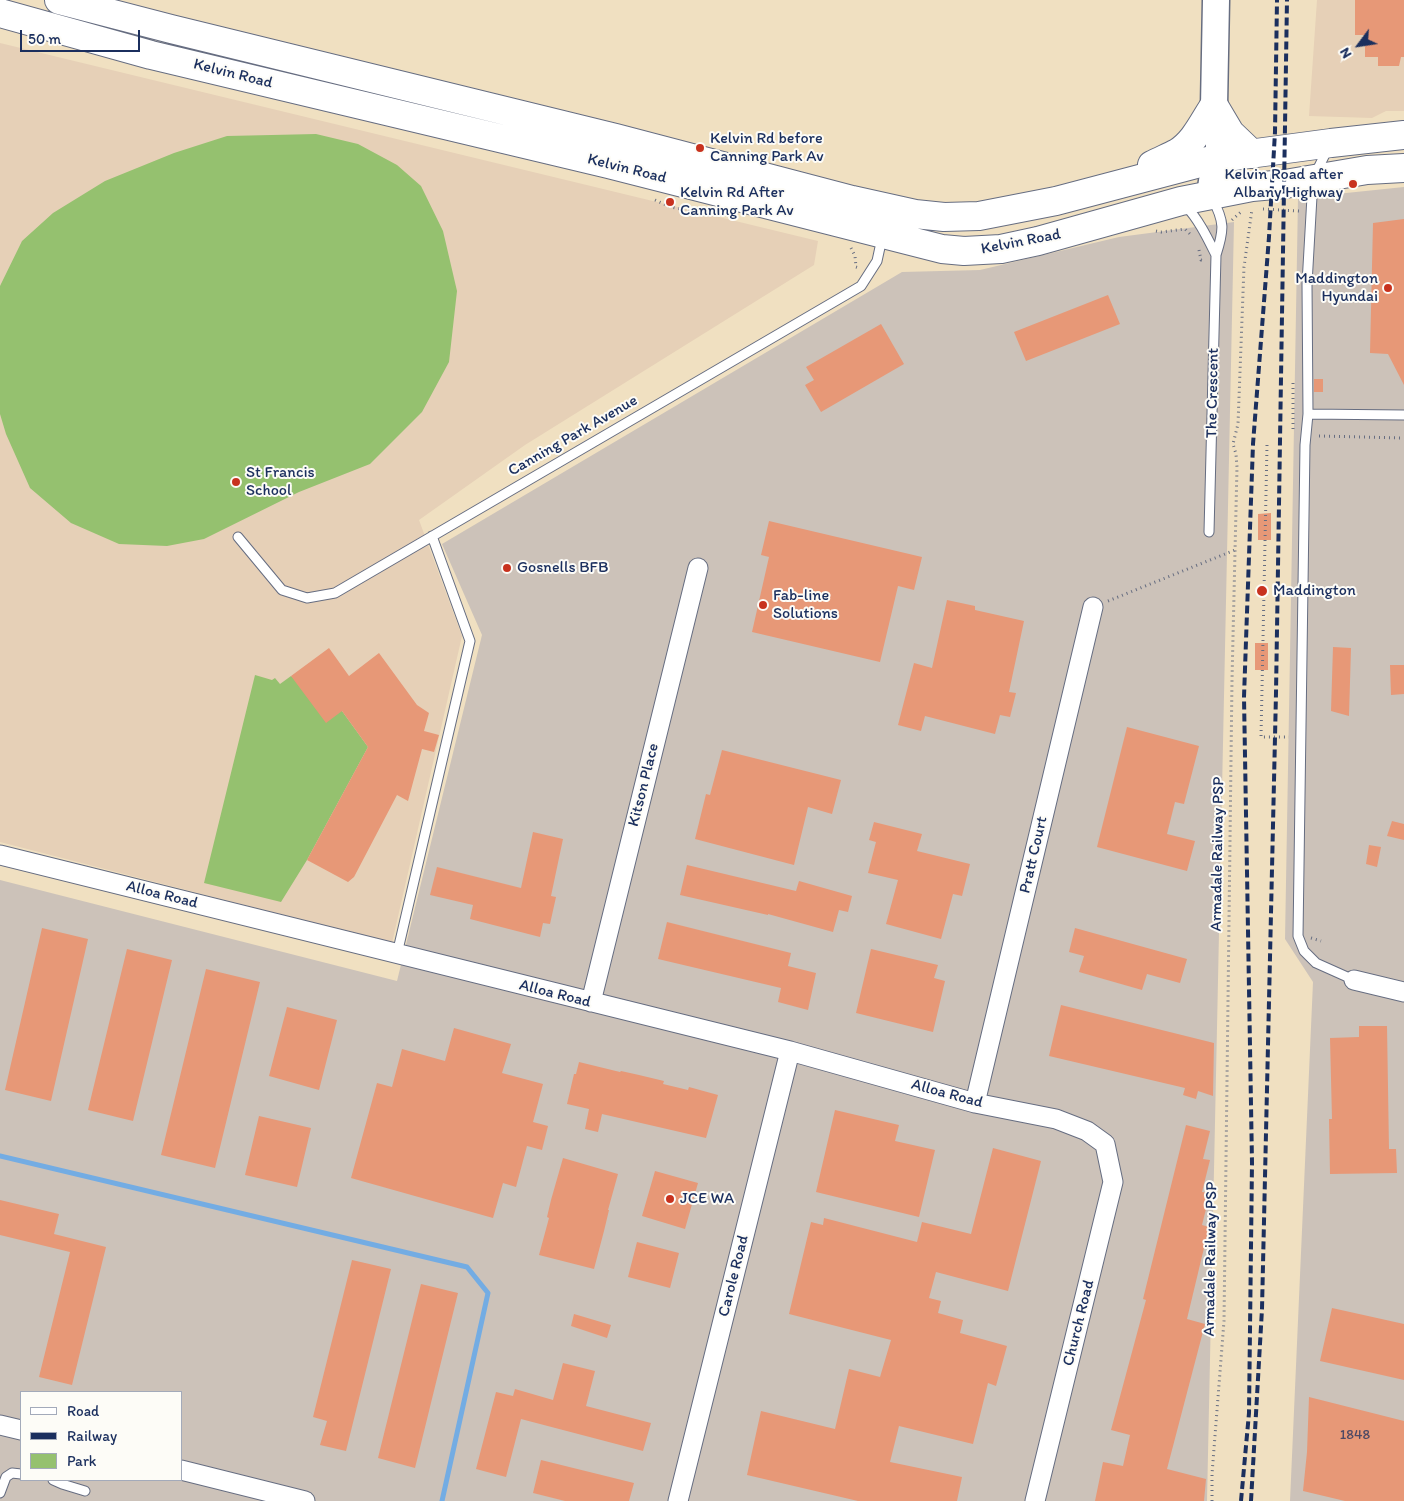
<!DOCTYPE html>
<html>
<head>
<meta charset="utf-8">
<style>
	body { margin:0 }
	#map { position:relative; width:1404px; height:1501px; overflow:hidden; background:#f0e0c1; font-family:Itim,sans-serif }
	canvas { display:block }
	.legend { position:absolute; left:20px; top:1391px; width:162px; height:90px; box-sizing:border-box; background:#fdfcf7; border:1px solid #a3aaba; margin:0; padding:6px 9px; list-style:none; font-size:15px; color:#1b2f5e }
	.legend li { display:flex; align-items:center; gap:10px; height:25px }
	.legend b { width:25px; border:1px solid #a3aaba }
	.north { position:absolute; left:1334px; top:20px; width:50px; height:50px; -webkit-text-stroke:4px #fdfcf7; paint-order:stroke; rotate:239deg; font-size:14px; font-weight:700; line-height:20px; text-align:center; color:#1b2f5e }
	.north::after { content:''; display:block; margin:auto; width:18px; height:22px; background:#1b2f5e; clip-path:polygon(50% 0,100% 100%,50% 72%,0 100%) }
	.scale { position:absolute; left:20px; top:30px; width:120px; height:22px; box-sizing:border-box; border:2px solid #1b2f5e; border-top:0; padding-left:6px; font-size:15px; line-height:18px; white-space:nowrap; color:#1b2f5e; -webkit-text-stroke:4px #fdfcf7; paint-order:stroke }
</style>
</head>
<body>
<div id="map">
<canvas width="1404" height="1501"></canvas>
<ul class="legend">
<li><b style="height:6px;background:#fff"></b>Road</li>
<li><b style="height:6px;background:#1b2f5e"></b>Railway</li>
<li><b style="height:14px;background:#95c16f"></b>Park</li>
</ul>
<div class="north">N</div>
<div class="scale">50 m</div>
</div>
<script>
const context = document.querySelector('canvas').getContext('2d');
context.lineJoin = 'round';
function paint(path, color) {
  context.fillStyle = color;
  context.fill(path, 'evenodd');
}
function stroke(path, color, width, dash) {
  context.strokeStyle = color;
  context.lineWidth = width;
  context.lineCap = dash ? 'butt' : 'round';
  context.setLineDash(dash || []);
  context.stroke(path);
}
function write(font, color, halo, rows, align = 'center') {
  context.font = font + ' Itim,sans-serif';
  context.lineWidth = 4;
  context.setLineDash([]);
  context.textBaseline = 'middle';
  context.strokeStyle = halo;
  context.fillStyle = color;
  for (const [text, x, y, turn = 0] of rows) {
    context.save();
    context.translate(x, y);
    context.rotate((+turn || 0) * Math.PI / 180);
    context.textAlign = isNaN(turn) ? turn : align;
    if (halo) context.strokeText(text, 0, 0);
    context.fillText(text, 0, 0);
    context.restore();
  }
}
const built = new Path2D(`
	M1317 0H1404V111H1386L1372 118 1309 116Z
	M0 43 818 241 814 265 525 445 419 520 462 636 392 943 0 842Z`);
const industrial = new Path2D(`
	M1404 187V1501H1290L1313 982 1285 939 1298 198Z
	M1234 222 1207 1501H0V880L397 981 482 635 442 544 902 272 980 270 1119 237ZM21 1392H181V1480H21Z`);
const green = new Path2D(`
	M316 134 358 144 397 165 421 186 443 231 457 291 449 362 422 412 370 464 299 492 204 539 167 546 119 544 71 523 30 488 6 434 0 414V286L22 241 53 213 105 181 174 153 227 136Z
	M255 675 272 680 275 678 280 684 291 676 342 711 368 747 307 860 281 902 204 883Z`);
const stream = new Path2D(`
	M0 1156 467 1267 488 1293 442 1501`);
const building = new Path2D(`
	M1355 0H1404V57H1401L1399 66H1378V57H1365V35H1355Z
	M1404 219V385L1388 354 1370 353 1373 223Z
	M1108 295 1120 324 1026 361 1014 332Z
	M881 324 904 364 821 412 805 385 814 380 806 367Z
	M1314 379H1323V392H1314Z
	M1271 513V540H1258V514Z
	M769 521 922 557 914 590 898 586 880 662 752 632 769 557 761 555Z
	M947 600 975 606V610L1024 621 1009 692 1016 693 1010 717 1000 715 995 734 925 716 921 731 898 725 914 663 932 668Z
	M1255 643H1268V670H1255Z
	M1333 647 1351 648 1349 716 1331 711Z
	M329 648 349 676 379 653 417 705 429 713 424 731 439 735 434 752 422 749 408 801 397 795 354 877 348 882 307 860 368 747 342 711 326 723 291 676Z
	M1390 665H1404V694L1391 695Z
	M1127 727 1199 746 1184 804 1175 802 1167 834 1195 841 1187 871 1097 847Z
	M722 750 841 780 832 814 808 807 794 865 695 839 706 794 710 795Z
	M1392 821 1404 824V840L1387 836Z
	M874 822 922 834 917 851 970 864 962 896 953 894 941 939 886 924 898 880 868 873 876 842 869 840Z
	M533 832 563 839 551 896 556 897 550 924 543 923 540 937 470 919 473 905 430 895 437 867 521 888Z
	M1369 845 1381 847 1377 867 1366 864Z
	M687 865 796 891 799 881 852 896 848 912 839 910 833 932 768 914V915L680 895Z
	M667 922 791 953 788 966 816 973 808 1010 778 1002 781 988 658 959Z
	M42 928 88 939 51 1101 5 1090Z
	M1075 928 1187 959 1180 983 1147 974 1142 990 1079 972 1084 956 1069 952Z
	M127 949 172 960 133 1121 88 1110Z
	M871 949 938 965 934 978 945 981 933 1032 856 1013Z
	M206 969 260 982 215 1168 161 1155Z
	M1061 1005 1214 1043 1213 1096 1198 1091 1196 1099 1183 1095 1185 1088 1049 1056Z
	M287 1007 337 1020 319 1090 269 1076Z
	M1359 1026H1387L1389 1149H1396L1397 1173 1330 1174 1329 1119H1332L1330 1038 1359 1037Z
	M454 1028 511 1044 502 1073 543 1084 533 1122 548 1126 542 1150 527 1146 516 1187 503 1183 493 1218 351 1178 377 1083 392 1087 402 1049 445 1061Z
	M579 1062 620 1072 621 1071 639 1075 664 1081 663 1084 688 1090 689 1087 718 1095 706 1138 602 1114 598 1132 585 1129 589 1109 567 1104 574 1074H576Z
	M835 1110 899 1125 895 1141 935 1150 919 1217 816 1192Z
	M259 1116 311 1128 297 1187 245 1175Z
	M1186 1125 1210 1131 1203 1159 1210 1160 1202 1192 1210 1193 1202 1225 1209 1227 1187 1319 1205 1324 1167 1469 1206 1479 1204 1501H1095L1103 1462 1123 1466 1130 1435 1111 1430 1146 1300 1143 1299Z
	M993 1148 1041 1161 1008 1291 936 1272 929 1298 941 1301 938 1313 963 1320 960 1333 1007 1346 996 1386 988 1383 973 1444 899 1426 890 1462 962 1477 957 1501H858L747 1475 761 1411 835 1429 849 1369 880 1377 891 1340 789 1314 811 1222 823 1225 824 1218 917 1242 922 1222 971 1234Z
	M563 1158 618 1174 608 1210H609L604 1231 594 1269 539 1255 549 1218 547 1217 551 1200Z
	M655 1171 698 1183 685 1229 642 1216Z
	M0 1200 59 1214 54 1234 106 1247 72 1385 39 1377 70 1252 0 1235Z
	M637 1242 679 1253 670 1288 628 1277Z
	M352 1260 391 1269 346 1451 320 1445 327 1421 313 1417Z
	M421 1284 458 1293 415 1468 378 1458Z
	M1332 1308 1404 1324V1380L1320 1361Z
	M574 1314 611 1325 607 1338 571 1326Z
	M563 1363 595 1371 586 1406 651 1423 643 1451 521 1419 506 1477 476 1469 496 1392 513 1396 515 1389 553 1400Z
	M1309 1397 1404 1421V1501H1345L1303 1491 1307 1452Z
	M541 1460 634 1483 629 1501H565L533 1493Z`);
const path = new Path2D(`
	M655 200 671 207 709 215 714 214
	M1263 209 1299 211
	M1232 220 1242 211
	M1156 231 1161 232 1185 229 1190 234
	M851 248 855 256 856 267 859 268
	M1199 250 1201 260H1204
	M1293 429V383
	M1319 436 1404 438
	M1267 445 1261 737H1289
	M1108 601 1235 550
	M1311 938 1321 941
	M1212 1501V1474L1224 1321 1232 680 1237 467 1236 454 1233 444 1238 424 1244 267 1252 209`);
const lane = new Path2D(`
	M1328 148 1313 179 1307 284 1308 414 1305 445 1298 936 1304 951 1316 963 1354 980
	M1185 205C1199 220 1207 237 1216 255
	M1308 414 1404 415
	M1209 532 1216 255C1224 230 1225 222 1212 198
	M238 537 282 590 307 598 335 593 861 286 877 261 882 238
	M397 954 470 641 432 536
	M53 1480 62 1484 85 1491
	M0 1493 6 1477 12 1473 21 1474`);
const street = new Path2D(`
	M0 855 790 1051 975 1103 1056 1119 1087 1131 1105 1144 1113 1182 1035 1501
	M1354 980 1404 992
	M591 1002 698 568
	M975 1103 1093 607
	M0 1425 21 1430
	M181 1470 305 1501
	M678 1501 790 1051`);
const secondary = new Path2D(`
	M1210 195 1212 181 1219 158V140L1214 106 1216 0`);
const primary = new Path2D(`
	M59 0 171 29 616 138 852 200 915 214 944 217 979 216 1056 201 1219 158 1331 143 1404 135
	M0 13 151 55 608 164 942 249 964 251 1001 249 1038 241 1181 201 1252 187 1285 184 1367 170 1404 168
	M1152 165C1160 161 1169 157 1177 153 1195 142 1203 122 1214 106L1230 133 1252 154`);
const rail = new Path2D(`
	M1241 1501 1249 1413 1252 1163 1244 697 1253 444 1269 237 1275 132 1277 0
	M1251 1501 1262 1309 1276 693 1287 0`);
const markers = [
	[700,148,5,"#c8321e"],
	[1353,184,5,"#c8321e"],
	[670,202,5,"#c8321e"],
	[1388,288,5,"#c8321e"],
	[236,482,5,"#c8321e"],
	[507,568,5,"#c8321e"],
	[1262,591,6,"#c8321e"],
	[763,605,5,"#c8321e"],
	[670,1199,5,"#c8321e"]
];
const numberNames = [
	["1848",1355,1435]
];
const streetNames = [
	["Kelvin Road",233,74,14],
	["Kelvin Road",627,169,14],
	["Kelvin Road",1021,242,-11],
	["The Crescent",1213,393,-89],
	["Canning Park Avenue",573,436,-30],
	["Kitson Place",644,785,-76],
	["Armadale Railway PSP",1218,854,-89],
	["Pratt Court",1034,855,-77],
	["Alloa Road",162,895,14],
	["Alloa Road",555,994,14],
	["Alloa Road",947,1094,15],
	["Armadale Railway PSP",1211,1259,-89],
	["Carole Road",734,1276,-76],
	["Church Road",1079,1323,-76]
];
const poiNames = [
	["Kelvin Rd before",710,139],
	["Canning Park Av",710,157],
	["Kelvin Road after",1343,175,"right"],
	["Albany Highway",1343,193,"right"],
	["Kelvin Rd After",680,193],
	["Canning Park Av",680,211],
	["Maddington",1378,279,"right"],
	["Hyundai",1378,297,"right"],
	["St Francis",246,473],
	["School",246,491],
	["Gosnells BFB",517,568],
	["Maddington",1273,591],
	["Fab-line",773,596],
	["Solutions",773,614],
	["JCE WA",680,1199]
];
paint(built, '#e6d0b7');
paint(industrial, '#ccc2b9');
paint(green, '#95c16f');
stroke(stream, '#73ace3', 5);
paint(building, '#e79877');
stroke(lane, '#666d81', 11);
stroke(street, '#666d81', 21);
stroke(secondary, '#666d81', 29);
stroke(primary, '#666d81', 30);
stroke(path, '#666d81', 3, [1, 4]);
stroke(lane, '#fff', 9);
stroke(street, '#fff', 19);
stroke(secondary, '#fff', 26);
stroke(primary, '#fff', 28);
stroke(rail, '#1b2f5e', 4, [8, 4]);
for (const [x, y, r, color] of markers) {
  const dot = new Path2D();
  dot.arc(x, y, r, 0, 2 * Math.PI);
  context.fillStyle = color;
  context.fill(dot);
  stroke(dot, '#fdfcf7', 2);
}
write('14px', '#4e4964', null, numberNames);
write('16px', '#1b2f5e', '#fdfcf7', streetNames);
write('16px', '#1b2f5e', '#fdfcf7', poiNames, 'left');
</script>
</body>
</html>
